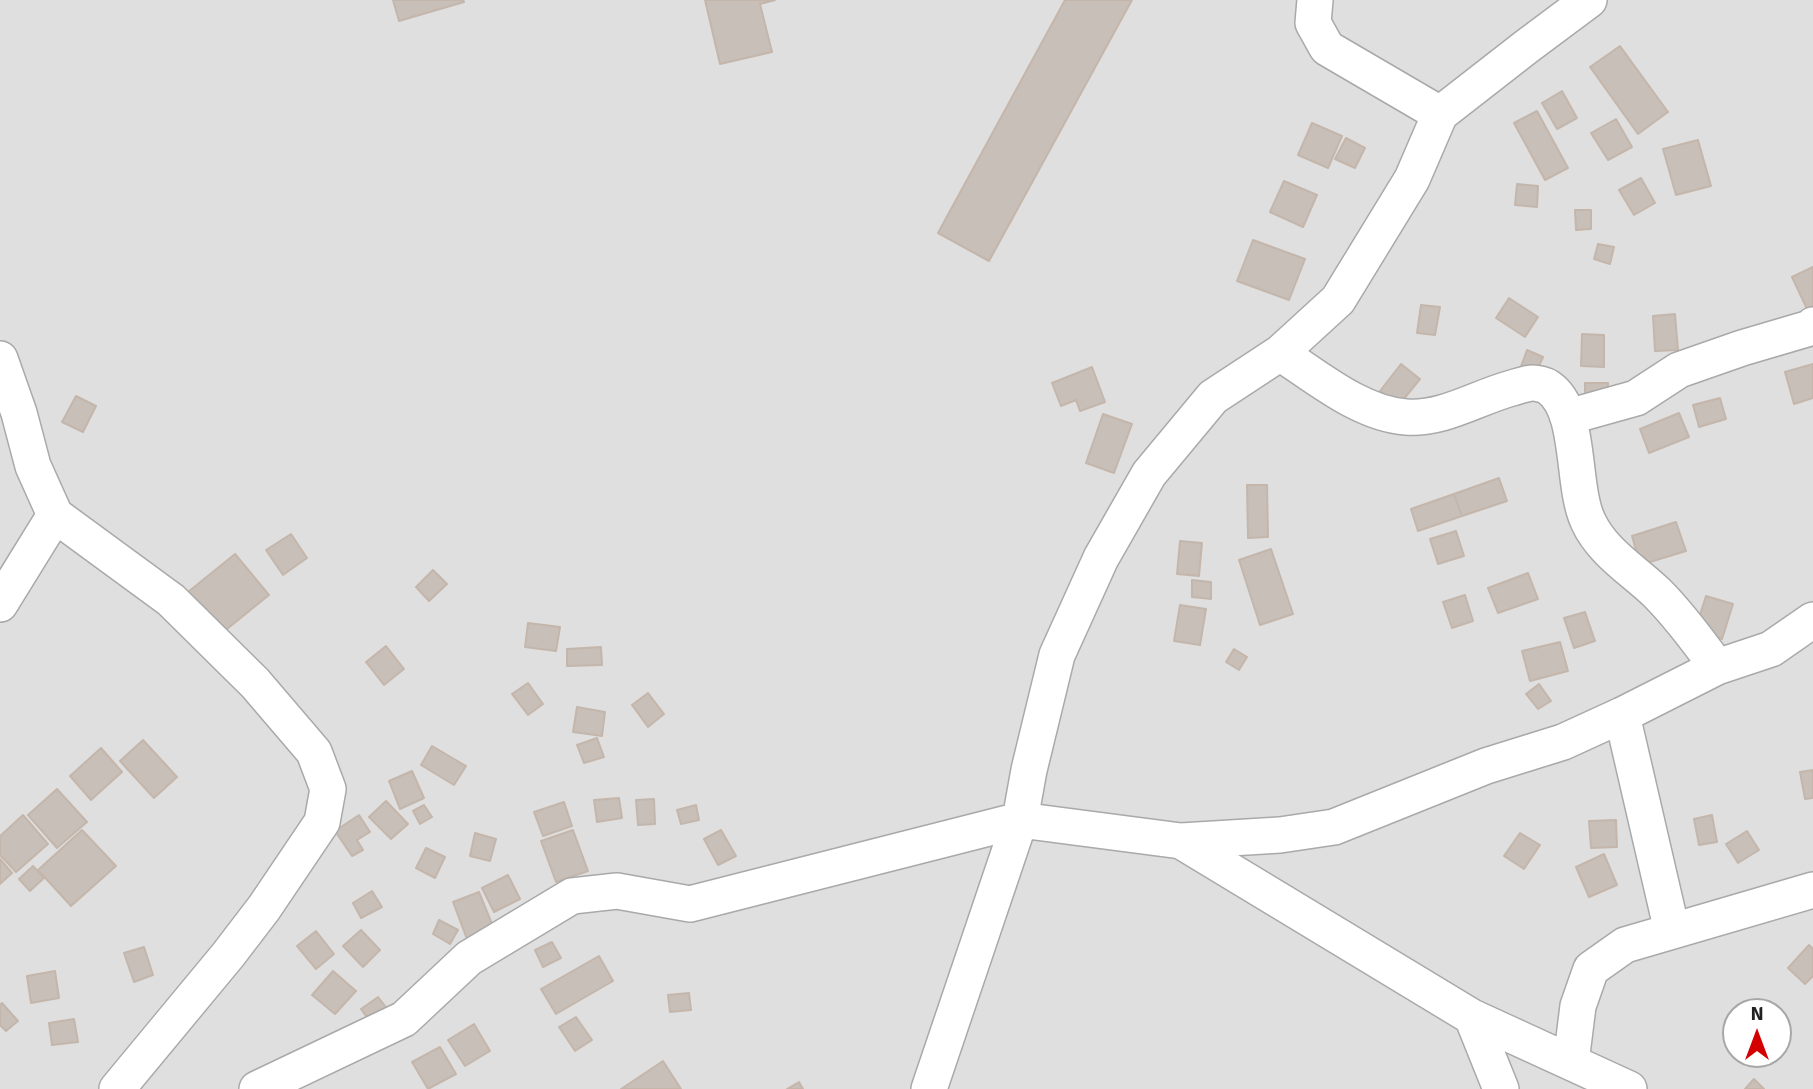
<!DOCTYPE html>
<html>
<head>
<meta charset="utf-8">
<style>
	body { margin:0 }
	#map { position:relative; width:1813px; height:1089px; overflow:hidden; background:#f2efe9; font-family:Signika,sans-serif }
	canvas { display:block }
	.north { position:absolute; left:1722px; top:998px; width:70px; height:70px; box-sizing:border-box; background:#fff; border:2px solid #a7a7a7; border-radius:50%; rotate:0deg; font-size:19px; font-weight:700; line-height:28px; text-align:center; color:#222 }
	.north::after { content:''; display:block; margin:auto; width:24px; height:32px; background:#d40000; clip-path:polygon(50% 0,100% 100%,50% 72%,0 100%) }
</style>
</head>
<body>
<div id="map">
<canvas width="1813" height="1089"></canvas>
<div class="north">N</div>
</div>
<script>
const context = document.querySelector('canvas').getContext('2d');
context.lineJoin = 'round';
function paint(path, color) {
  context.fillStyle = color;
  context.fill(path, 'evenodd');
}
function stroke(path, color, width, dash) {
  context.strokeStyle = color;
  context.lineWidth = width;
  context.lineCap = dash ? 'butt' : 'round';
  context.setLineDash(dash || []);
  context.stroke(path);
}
const residential = new Path2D(`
	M0 0H1813V1089H0ZM1736 1012H1778V1054H1736Z`);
const building = new Path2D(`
	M393 0H463L464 2 399 21Z
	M705 0H775L760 4 772 52 720 64Z
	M1065 0H1132L989 261 938 233Z
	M1620 46 1668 112 1638 134 1590 67Z
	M1562 91 1577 118 1557 129 1542 103Z
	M1537 111 1568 168 1545 180 1514 123Z
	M1616 119 1632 147 1608 160 1591 133Z
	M1312 123 1342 136 1328 168 1298 155Z
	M1346 138 1365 148 1355 168 1335 159Z
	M1698 140 1711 186 1676 195 1663 149Z
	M1641 178 1655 203 1634 215 1619 190Z
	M1284 181 1317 195 1303 227 1270 212Z
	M1517 184 1538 186 1537 207 1515 205Z
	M1575 210H1591V229L1576 230Z
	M1253 240 1305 259 1289 300 1237 281Z
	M1598 244 1614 247 1610 264 1594 259Z
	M1813 267V307L1807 309 1792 277Z
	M1509 298 1538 317 1525 337 1496 318Z
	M1421 305 1440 307 1435 335 1417 333Z
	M1675 314 1678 350 1655 351 1653 316Z
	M1582 334 1604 335V367L1581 366Z
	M1527 350 1543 357 1535 375 1520 369Z
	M1401 364 1420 379 1399 405 1380 391Z
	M1813 364V398L1794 404 1785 372Z
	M1092 367 1105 402 1080 411 1076 400 1061 406 1052 383Z
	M1585 383H1608V400H1585Z
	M76 396 96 406 83 432 62 422Z
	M1720 398 1726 419 1699 427 1693 405Z
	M1679 413 1689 437 1649 453 1640 429Z
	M1103 414 1132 424 1114 473 1086 463Z
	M1499 478 1507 501 1462 516 1454 494Z
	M1247 485H1267L1268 537 1248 538Z
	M1454 494 1462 516 1418 531 1411 509Z
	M1676 522 1686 551 1640 565 1632 536Z
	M1456 531 1464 556 1438 564 1430 539Z
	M291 534 307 558 283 575 266 550Z
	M1180 541 1202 543 1199 576 1177 574Z
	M1271 549 1293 614 1260 625 1239 560Z
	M235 554 269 595 222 633 188 592Z
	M433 570 447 584 429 601 416 587Z
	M1528 573 1538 599 1498 613 1488 588Z
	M1192 580 1211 582V599L1192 597Z
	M1465 595 1473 621 1452 628 1443 602Z
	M1706 596 1733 604 1722 639 1695 630Z
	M1180 605 1206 609 1200 645 1174 641Z
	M1585 612 1595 641 1574 648 1564 618Z
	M528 623 560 627 556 651 525 647Z
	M1560 642 1568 671 1530 681 1522 651Z
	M386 646 404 669 384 685 366 662Z
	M601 647 602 665 567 666V649Z
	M1234 649 1247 657 1239 670 1226 662Z
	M528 683 543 704 528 715 512 694Z
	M1539 684 1551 701 1538 709 1526 694Z
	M648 693 664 714 648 727 632 705Z
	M577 707 605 712 602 736 573 732Z
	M597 738 604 757 584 763 577 745Z
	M143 740 177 777 154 798 120 761Z
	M432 746 466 766 454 785 421 765Z
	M101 748 122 772 91 800 70 776Z
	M1813 770V798L1805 799 1800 772Z
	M412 771 424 798 400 809 389 781Z
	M57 789 87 822 57 848 28 815Z
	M619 798 622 818 597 822 594 800Z
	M654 799 655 824 638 825 636 800Z
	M386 801 408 824 391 839 369 817Z
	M564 802 572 826 543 836 534 812Z
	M424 805 432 817 420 824 413 811Z
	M696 805 699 820 681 824 677 810Z
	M23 815 48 844 16 872 0 855V836Z
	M359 815 370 832 357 840 363 850 352 856 335 831Z
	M1712 815 1717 842 1699 845 1694 819Z
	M1616 820 1617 847 1591 848 1589 821Z
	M82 830 116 866 71 906 38 870Z
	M573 830 588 871 556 882 541 841Z
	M721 830 736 856 718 865 704 839Z
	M1747 831 1759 850 1738 863 1726 844Z
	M475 833 496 839 490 861 470 856Z
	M1520 833 1540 845 1524 869 1504 856Z
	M426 848 445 857 435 878 416 868Z
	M1604 854 1617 885 1589 897 1576 867Z
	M0 859 12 873 0 884Z
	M33 866 44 878 30 891 19 879Z
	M508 875 520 899 494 912 482 888Z
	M372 891 382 907 361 918 353 903Z
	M479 892 494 929 467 939 453 902Z
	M439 920 458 930 450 944 433 934Z
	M361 930 380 950 363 967 343 946Z
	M316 931 334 954 316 969 297 946Z
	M552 942 561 958 543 967 535 950Z
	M1809 945 1813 949V976L1805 984 1788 968Z
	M144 947 153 975 134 982 124 953Z
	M599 956 613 981 556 1014 541 989Z
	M55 971 59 998 31 1003 27 976Z
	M333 971 356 991 335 1014 312 995Z
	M689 993 691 1010 670 1012 668 995Z
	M378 997 392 1015 374 1027 361 1009Z
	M2 1003 18 1021 6 1031 0 1025V1005Z
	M576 1017 592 1040 575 1051 559 1027Z
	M74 1019 78 1042 52 1045 49 1023Z
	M474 1024 490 1051 465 1066 448 1040Z
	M440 1047 456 1074 428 1089 412 1062Z
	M663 1061 681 1089H621Z
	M1754 1079 1764 1089H1745Z
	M799 1082 803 1089H787Z`);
const minor = new Path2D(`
	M1315 0 1313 23 1327 48 1440 114
	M1280 353C1317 377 1361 414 1406 417 1443 420 1478 397 1512 388 1519 386 1527 383 1533 383 1537 383 1545 385 1548 387 1582 409 1571 485 1588 521 1602 552 1633 570 1657 593 1679 615 1699 642 1717 667
	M0 359 19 413 33 466 55 515 0 604
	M1568 417 1636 398 1679 370 1742 348 1810 328 1813 325
	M55 515 171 600 255 683 314 752 328 789 322 822 264 908 228 955 117 1089
	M1622 715 1672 931
	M1181 841 1472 1017 1629 1089
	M1472 1017 1501 1089
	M1571 1062 1578 1006 1591 969 1625 945 1813 890
	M257 1089 404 1019 469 958 572 896 617 891 690 904 1020 820 1181 841 1280 835 1334 827 1486 766 1563 742 1622 715 1717 667 1771 649 1813 620
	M929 1089 1020 820 1029 770 1057 655 1101 558 1149 474 1213 397 1280 353 1338 300 1412 179 1440 114 1526 47 1589 0`);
paint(residential, '#e0dfdf');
paint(building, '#c7bfb8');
stroke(building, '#c4b6ab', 2);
stroke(minor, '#a9a9a9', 38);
stroke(minor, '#fff', 35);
</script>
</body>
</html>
